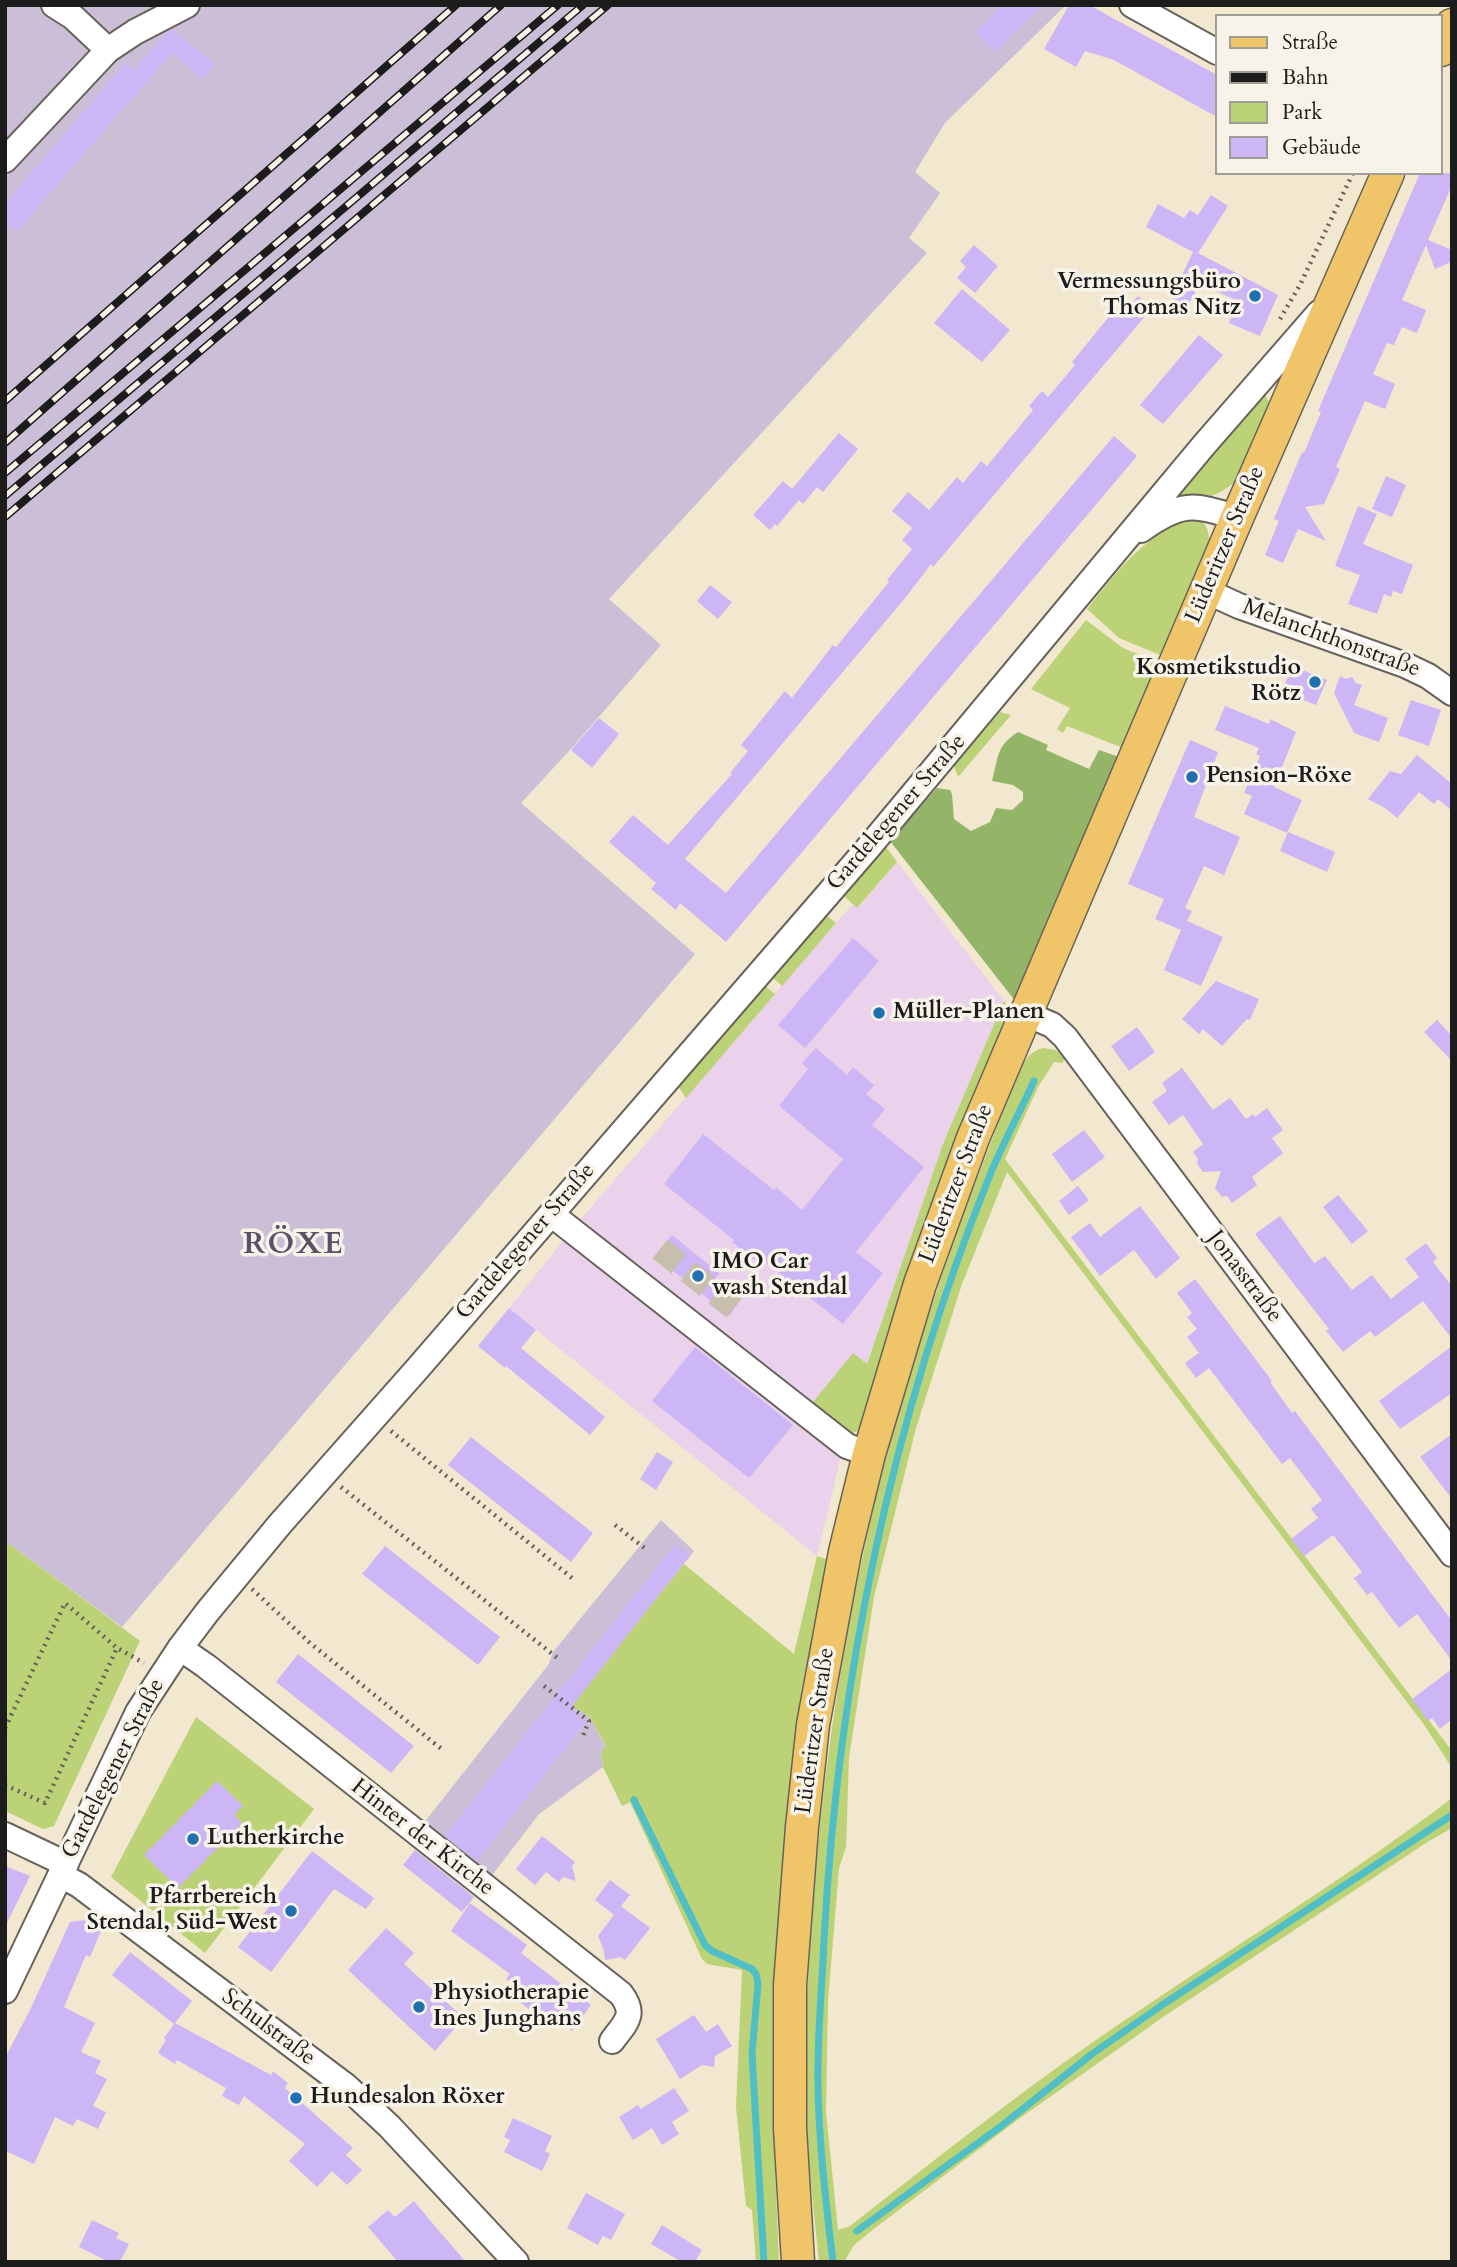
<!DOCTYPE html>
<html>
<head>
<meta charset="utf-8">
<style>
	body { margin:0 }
	#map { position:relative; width:1457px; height:2267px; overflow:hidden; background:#f2e7cf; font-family:Cardo,serif }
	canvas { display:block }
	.frame { position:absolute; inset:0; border:7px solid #1c1c1c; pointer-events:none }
	.legend { position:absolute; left:1215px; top:14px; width:228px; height:161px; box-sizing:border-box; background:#f7f3e8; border:2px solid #9f9d96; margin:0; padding:9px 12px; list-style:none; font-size:21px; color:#1c1c1c }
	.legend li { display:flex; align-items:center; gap:14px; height:35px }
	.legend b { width:35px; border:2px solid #9f9d96 }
</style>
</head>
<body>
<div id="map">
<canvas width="1457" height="2267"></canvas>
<div class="frame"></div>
<ul class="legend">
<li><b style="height:9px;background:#f0c469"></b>Straße</li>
<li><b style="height:9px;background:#1c1c1c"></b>Bahn</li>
<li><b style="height:19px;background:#bbd277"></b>Park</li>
<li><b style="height:19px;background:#cdb6f5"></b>Gebäude</li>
</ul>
</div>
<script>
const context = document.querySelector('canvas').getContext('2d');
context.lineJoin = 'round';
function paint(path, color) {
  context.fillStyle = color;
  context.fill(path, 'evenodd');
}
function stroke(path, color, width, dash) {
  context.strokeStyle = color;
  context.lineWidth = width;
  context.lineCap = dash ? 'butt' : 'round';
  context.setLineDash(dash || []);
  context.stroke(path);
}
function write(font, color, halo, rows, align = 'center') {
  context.font = font + ' Cardo,serif';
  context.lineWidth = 7;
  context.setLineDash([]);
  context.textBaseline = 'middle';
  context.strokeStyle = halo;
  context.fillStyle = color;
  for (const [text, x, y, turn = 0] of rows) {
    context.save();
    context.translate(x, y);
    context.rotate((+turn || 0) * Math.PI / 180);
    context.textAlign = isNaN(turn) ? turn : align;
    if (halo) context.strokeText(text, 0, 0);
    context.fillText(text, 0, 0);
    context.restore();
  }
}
const built = new Path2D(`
	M897 862 1004 1001 943 1144 867 1364 842 1452 817 1556 509 1308 580 1220 836 923 852 905 858 908Z`);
const industrial = new Path2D(`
	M5 5H1066L945 123 915 172 940 193 909 238 927 253 609 599 661 645 570 750 521 803 695 954 122 1627 5 1541Z
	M661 1520 694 1551 573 1705 590 1717 606 1747 601 1752 603 1767 539 1814 490 1878 423 1824 549 1664 553 1652Z`);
const green = new Path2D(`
	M1260 395H1265L1269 402C1262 419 1245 471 1234 482 1221 496 1197 501 1179 500L1176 496Z
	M1191 519C1204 518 1209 528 1209 540L1160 655 1119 638 1087 609C1117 572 1144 534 1191 519Z
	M1086 620 1123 648 1157 662 1123 748 1067 726 1063 733 1057 729 1070 708 1031 689Z
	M1000 712 1011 715 958 777 954 766Z
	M886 847 897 862 857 908 844 896Z
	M827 916 836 923 782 986 773 978Z
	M765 986 775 994 686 1098 678 1086Z
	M1004 1001 1011 1010 863 1429 848 1435 814 1408V1401L853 1353 867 1364 943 1144Z
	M1044 1048 1055 1050 1067 1056 1062 1063 1054 1062 1038 1087 1005 1159 1452 1751V1768L1425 1726 1007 1172 962 1284 916 1428 874 1597 849 1757 846 1847 839 1868 828 2001 826 2112 838 2230 850 2226C931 2163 1011 2099 1096 2040 1214 1958 1338 1885 1452 1798V1828L1429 1841 1166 2015 1016 2121 875 2228 854 2245 844 2262H819C813 2201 805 2140 805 2078 804 2029 808 1980 811 1931 823 1751 852 1573 902 1400 935 1288 976 1179 1019 1070 1026 1059 1030 1051 1044 1048Z
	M5 1541 140 1641 54 1826 43 1829 5 1811Z
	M817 1556 831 1561 777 1960 773 2118 779 2262H756L752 2210 746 2206 736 2107 742 1970 707 1964 702 1959 630 1802 622 1806 603 1767 601 1752 606 1746 590 1717 572 1705 684 1564 794 1654Z
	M196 1717 314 1809 205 1953 111 1877Z`);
const forest = new Path2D(`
	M1018 732 1048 745 1046 750 1089 769 1099 750 1119 757 1016 1002 890 841 937 788 950 790 952 794 954 819 971 831 990 822 996 808 1012 810 1023 800V792L1013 785 992 781C999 757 995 747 1018 732Z`);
const stream = new Path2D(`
	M634 1800 705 1945 712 1951 752 1969 756 1974 758 1984 752 2054 764 2262
	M857 2231 1000 2127 1092 2054 1165 2003 1452 1815
	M833 2262C826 2203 819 2145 818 2086 817 2037 822 1988 824 1940 838 1679 892 1417 990 1175 1003 1143 1020 1112 1034 1081`);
const building = new Path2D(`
	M1003 5H1043L994 52 975 32Z
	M1069 5H1089L1217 75V117L1114 60 1085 51 1076 67 1044 49Z
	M173 29 215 64 203 79 172 53 17 231 5 221V203L125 63 134 70 166 33Z
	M1420 173H1452V185L1428 240 1452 250V257L1449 263 1435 269 1426 245 1402 300 1426 310 1417 333 1402 327 1394 345 1387 343 1373 374 1395 384 1385 409 1365 401 1336 467 1340 469 1324 504 1305 507 1326 541 1298 529 1283 563 1265 555 1279 521 1274 519 1302 452 1304 453 1321 412 1318 411Z
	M1211 195 1228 206 1198 253 1278 295 1260 336 1229 323 1238 301 1200 284 1188 305 1171 298 1193 252 1146 227 1158 204 1184 218 1190 210 1198 215Z
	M974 245 998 266 975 293 957 278 966 267 960 261Z
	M962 289 1010 330 982 362 934 323Z
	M1138 296 1152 308 944 554 933 567 931 564 906 597 685 859 726 893 1114 436 1137 456 726 942 680 903 676 910 651 889 656 883 609 842 633 815 668 845 732 774 730 773 748 751 741 745 785 691 792 698 833 645 836 647 889 582 887 580 912 549 902 540 912 528 892 511 908 492 929 510 957 477 963 483 981 461 987 466 1033 410 1029 406 1042 391 1048 397 1075 365 1072 362 1116 308 1123 314Z
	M1199 335 1223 355 1163 424 1140 405Z
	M839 433 858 449 823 492 817 487 803 504 799 500 777 526 775 524 770 530 753 515 783 481 792 489Z
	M1386 476 1406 485 1392 517 1372 509Z
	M1358 506 1377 514 1363 544 1413 565 1402 594 1393 591 1391 597 1384 594 1377 614 1348 604 1360 575 1335 566Z
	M710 585 732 602 718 619 697 601Z
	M1292 666 1327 680 1316 705 1282 692Z
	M1340 676 1346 679 1352 677 1356 683 1362 685 1354 705 1388 718 1379 742 1354 733 1334 693Z
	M1411 700 1441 710 1429 746 1398 735Z
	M1225 706 1269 724 1270 719 1296 732 1274 787 1302 800 1287 833 1244 814 1252 796 1244 793 1260 756 1256 754 1259 748 1215 730Z
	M599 718 619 734 592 768 571 750Z
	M1190 740 1218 752 1194 817 1240 837 1224 875 1204 866 1185 908 1192 911 1187 921 1223 937 1201 986 1164 970 1181 930 1155 919 1164 899 1128 884Z
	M1417 755 1452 784V811L1438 799 1434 804 1419 792 1397 818 1385 808 1368 799 1390 771 1401 774Z
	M1288 832 1335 852 1327 872 1280 851Z
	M853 938 879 961 805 1048 778 1025Z
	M1216 981 1259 999 1250 1020 1247 1019 1222 1046 1203 1029 1199 1034 1182 1019Z
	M1437 1020 1452 1036V1061L1424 1032Z
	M1137 1027 1155 1052 1129 1071 1111 1046Z
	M816 1048 847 1075 853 1067 874 1085 866 1094 885 1109 872 1125 924 1167 856 1252 883 1273 843 1324 764 1261 761 1265 732 1242 734 1240 664 1184 703 1134 774 1190 776 1187 802 1210 843 1159 779 1106 808 1069 802 1063Z
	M1182 1068 1213 1110 1230 1098 1246 1119 1253 1114 1255 1117 1267 1108 1283 1130 1272 1138 1283 1153 1252 1177 1257 1185 1232 1203 1227 1196 1222 1197 1215 1188 1221 1171 1203 1172 1197 1164 1198 1159 1193 1152 1203 1144 1183 1115 1169 1125 1152 1102 1167 1091 1162 1083Z
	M1084 1130 1105 1157 1072 1182 1052 1154Z
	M1078 1186 1089 1200 1069 1215 1059 1201Z
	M1338 1195 1368 1231 1352 1244 1323 1207Z
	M1140 1206 1180 1258 1156 1279 1134 1250 1100 1276 1071 1237 1090 1223 1100 1237Z
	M1280 1216 1314 1263 1325 1256 1352 1290 1372 1275 1391 1299 1419 1277 1405 1259 1426 1243 1437 1258 1433 1262 1452 1286V1339L1423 1301 1375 1337 1370 1331 1343 1352 1326 1331 1329 1329 1255 1234Z
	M672 1235 719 1273 714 1280 740 1301 729 1316 655 1256Z
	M1195 1279 1272 1381 1270 1382 1292 1413 1295 1411 1452 1621V1661L1417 1614 1399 1628 1372 1592 1367 1595 1354 1578 1362 1572 1333 1535 1304 1556 1291 1539 1318 1518 1311 1509 1322 1500 1290 1458 1282 1464 1209 1368 1196 1378 1185 1363 1199 1353 1187 1337 1197 1329 1187 1317 1192 1313 1177 1293Z
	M509 1308 536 1330 521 1348 605 1417 590 1435 506 1366 505 1368 478 1346Z
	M1452 1346V1393L1400 1429 1379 1401Z
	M695 1347 793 1425 749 1478 652 1401Z
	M1452 1434V1499L1420 1457Z
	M471 1437 593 1533 571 1562 448 1465Z
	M657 1452 673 1462 656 1490 640 1479Z
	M675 1544 690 1555 570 1709 586 1722 477 1861 445 1836Z
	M385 1546 500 1637 478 1665 362 1574Z
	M298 1654 414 1746 391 1773 276 1682Z
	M1452 1669V1719L1440 1729 1432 1718 1428 1721 1412 1699Z
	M217 1781 243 1806 234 1815 242 1823 178 1888 144 1855Z
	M542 1836 575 1862 572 1866 576 1881 563 1877 559 1882 546 1872 535 1885 516 1869Z
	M415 1850 474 1897 462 1912 403 1865Z
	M312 1851 374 1898 366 1909 334 1889 271 1972 238 1947Z
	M5 1866 30 1876 5 1927Z
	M610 1880 630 1895 621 1906 650 1928 625 1960 621 1957 605 1960 604 1951 598 1936 617 1911 614 1915 595 1900Z
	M470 1903 527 1945 521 1953 560 1983 570 1989 581 1987 583 1998 591 2005 572 2031 563 2024 557 2025 535 2009 533 2012 518 2001 524 1993 506 1979 510 1974 451 1931Z
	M86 1920 101 1931 90 1957 86 1955 64 2007 95 2023 81 2052 101 2061 95 2073 107 2079 93 2106 106 2112 98 2129 77 2119 73 2126 55 2117 34 2164 5 2151V2058L31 2008 70 1922Z
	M386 1928 414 1953 404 1964 464 2018 435 2051 348 1970Z
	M130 1952 192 2001 175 2023 271 2075 273 2071 288 2083 285 2088 353 2148 346 2155 362 2170 347 2185 332 2171 317 2187 289 2161 305 2144 244 2096 239 2105 222 2096 226 2088 177 2060 175 2064 158 2053 166 2040 164 2038 174 2024 112 1975Z
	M694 2015 706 2032 718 2024 732 2046 715 2056 714 2067 702 2065 680 2079 656 2039Z
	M674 2088 689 2111 672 2122 679 2134 662 2145 652 2128 633 2140 619 2117 638 2105 641 2109Z
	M513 2118 552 2136 545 2151 550 2154 542 2171 504 2152 510 2140 504 2137Z
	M586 2193 625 2214 611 2240 603 2236 598 2245 567 2228Z
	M414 2201 439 2231 466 2262H398L368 2227 388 2210 395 2217Z
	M92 2220 119 2233 116 2238 129 2244 120 2262H109L79 2247Z
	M662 2225 702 2250 695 2262H682L651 2244Z`);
const minorTunnel = new Path2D(`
	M660 1249 734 1308`);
const path = new Path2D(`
	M1280 319 1300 285 1353 173
	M391 1431 572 1578
	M341 1487 560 1660
	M615 1525 647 1550
	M252 1589 310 1643 444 1751
	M544 1686 589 1721 582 1738
	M5 1728 65 1603 117 1648 144 1663
	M5 1785 45 1803 117 1648`);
const minor = new Path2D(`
	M1132 5 1217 52
	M108 50 135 32 187 5
	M5 160 108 50 73 17 54 5
	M1141 530C1180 502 1193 503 1237 518
	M1206 591 1239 606 1405 665 1428 676 1452 693
	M1026 1014 1052 1025 1065 1037 1452 1554
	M551 1214 847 1446 869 1454
	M180 1648 206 1666 621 1994C637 2015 625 2023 612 2041
	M5 1835 66 1864
	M60 1875 79 1885 346 2086 389 2126 516 2262
	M5 1991 138 1712 180 1648 208 1611 280 1524 418 1368 868 848 1204 445 1319 313`);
const major = new Path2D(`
	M1441 50 1452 25
	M798 2262 790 2128V1985L802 1827 813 1725 845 1552 869 1454 920 1284 973 1138 1237 518 1388 173`);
const rail = new Path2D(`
	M5 401 456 5
	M5 443 501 5
	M5 473 558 5
	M5 496 583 5
	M5 517 608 5`);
const markers = [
	[1255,296,7,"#1f6fb2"],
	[1315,682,7,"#1f6fb2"],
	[1192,777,7,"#1f6fb2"],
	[879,1013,7,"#1f6fb2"],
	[698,1276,7,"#1f6fb2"],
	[193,1839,7,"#1f6fb2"],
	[291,1911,7,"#1f6fb2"],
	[419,2007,7,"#1f6fb2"],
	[296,2098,7,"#1f6fb2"]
];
const poiNames = [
	["Vermessungsbüro",1241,283,"right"],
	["Thomas Nitz",1241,309,"right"],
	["Kosmetikstudio",1301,669,"right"],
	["Rötz",1301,695,"right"],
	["Pension-Röxe",1206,777],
	["Müller-Planen",893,1013],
	["IMO Car",712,1263],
	["wash Stendal",712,1289],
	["Lutherkirche",207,1839],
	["Pfarrbereich",277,1898,"right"],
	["Stendal, Süd-West",277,1924,"right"],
	["Physiotherapie",433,1994],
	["Ines Junghans",433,2020],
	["Hundesalon Röxer",310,2098]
];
const streetNames = [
	["Lüderitzer Straße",1226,545,-67],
	["Melanchthonstraße",1331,639,20],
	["Gardelegener Straße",897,813,-49],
	["Lüderitzer Straße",957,1184,-69],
	["Gardelegener Straße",526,1242,-49],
	["Jonasstraße",1244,1277,53],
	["Lüderitzer Straße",816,1731,-82],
	["Gardelegener Straße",114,1769,-63],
	["Hinter der Kirche",422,1838,38],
	["Schulstraße",268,2028,37]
];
const districtNames = [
	["RÖXE",294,1246]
];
paint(built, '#ead1ec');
paint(industrial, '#cabfd6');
paint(green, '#bbd277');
paint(forest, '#94b468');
stroke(stream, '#4fbec5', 7);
paint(building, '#cdb6f5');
stroke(minorTunnel, '#c7beab', 24, [24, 12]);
stroke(minor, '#67635b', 28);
stroke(major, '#67635b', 35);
stroke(path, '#67635b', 4.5, [2, 5]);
stroke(minor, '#fff', 24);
stroke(major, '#f0c469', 32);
stroke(rail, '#1c1c1c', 8);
stroke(rail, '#f7f3e8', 5, [16]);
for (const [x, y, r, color] of markers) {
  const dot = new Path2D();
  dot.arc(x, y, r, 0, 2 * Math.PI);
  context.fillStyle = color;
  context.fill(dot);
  stroke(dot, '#f7f3e8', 2.5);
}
write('bold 23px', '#1c1c1c', '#f7f3e8', poiNames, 'left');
write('23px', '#1c1c1c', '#f7f3e8', streetNames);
context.letterSpacing = '2px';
write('bold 30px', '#5a5268', '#f7f3e8', districtNames);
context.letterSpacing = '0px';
</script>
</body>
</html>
